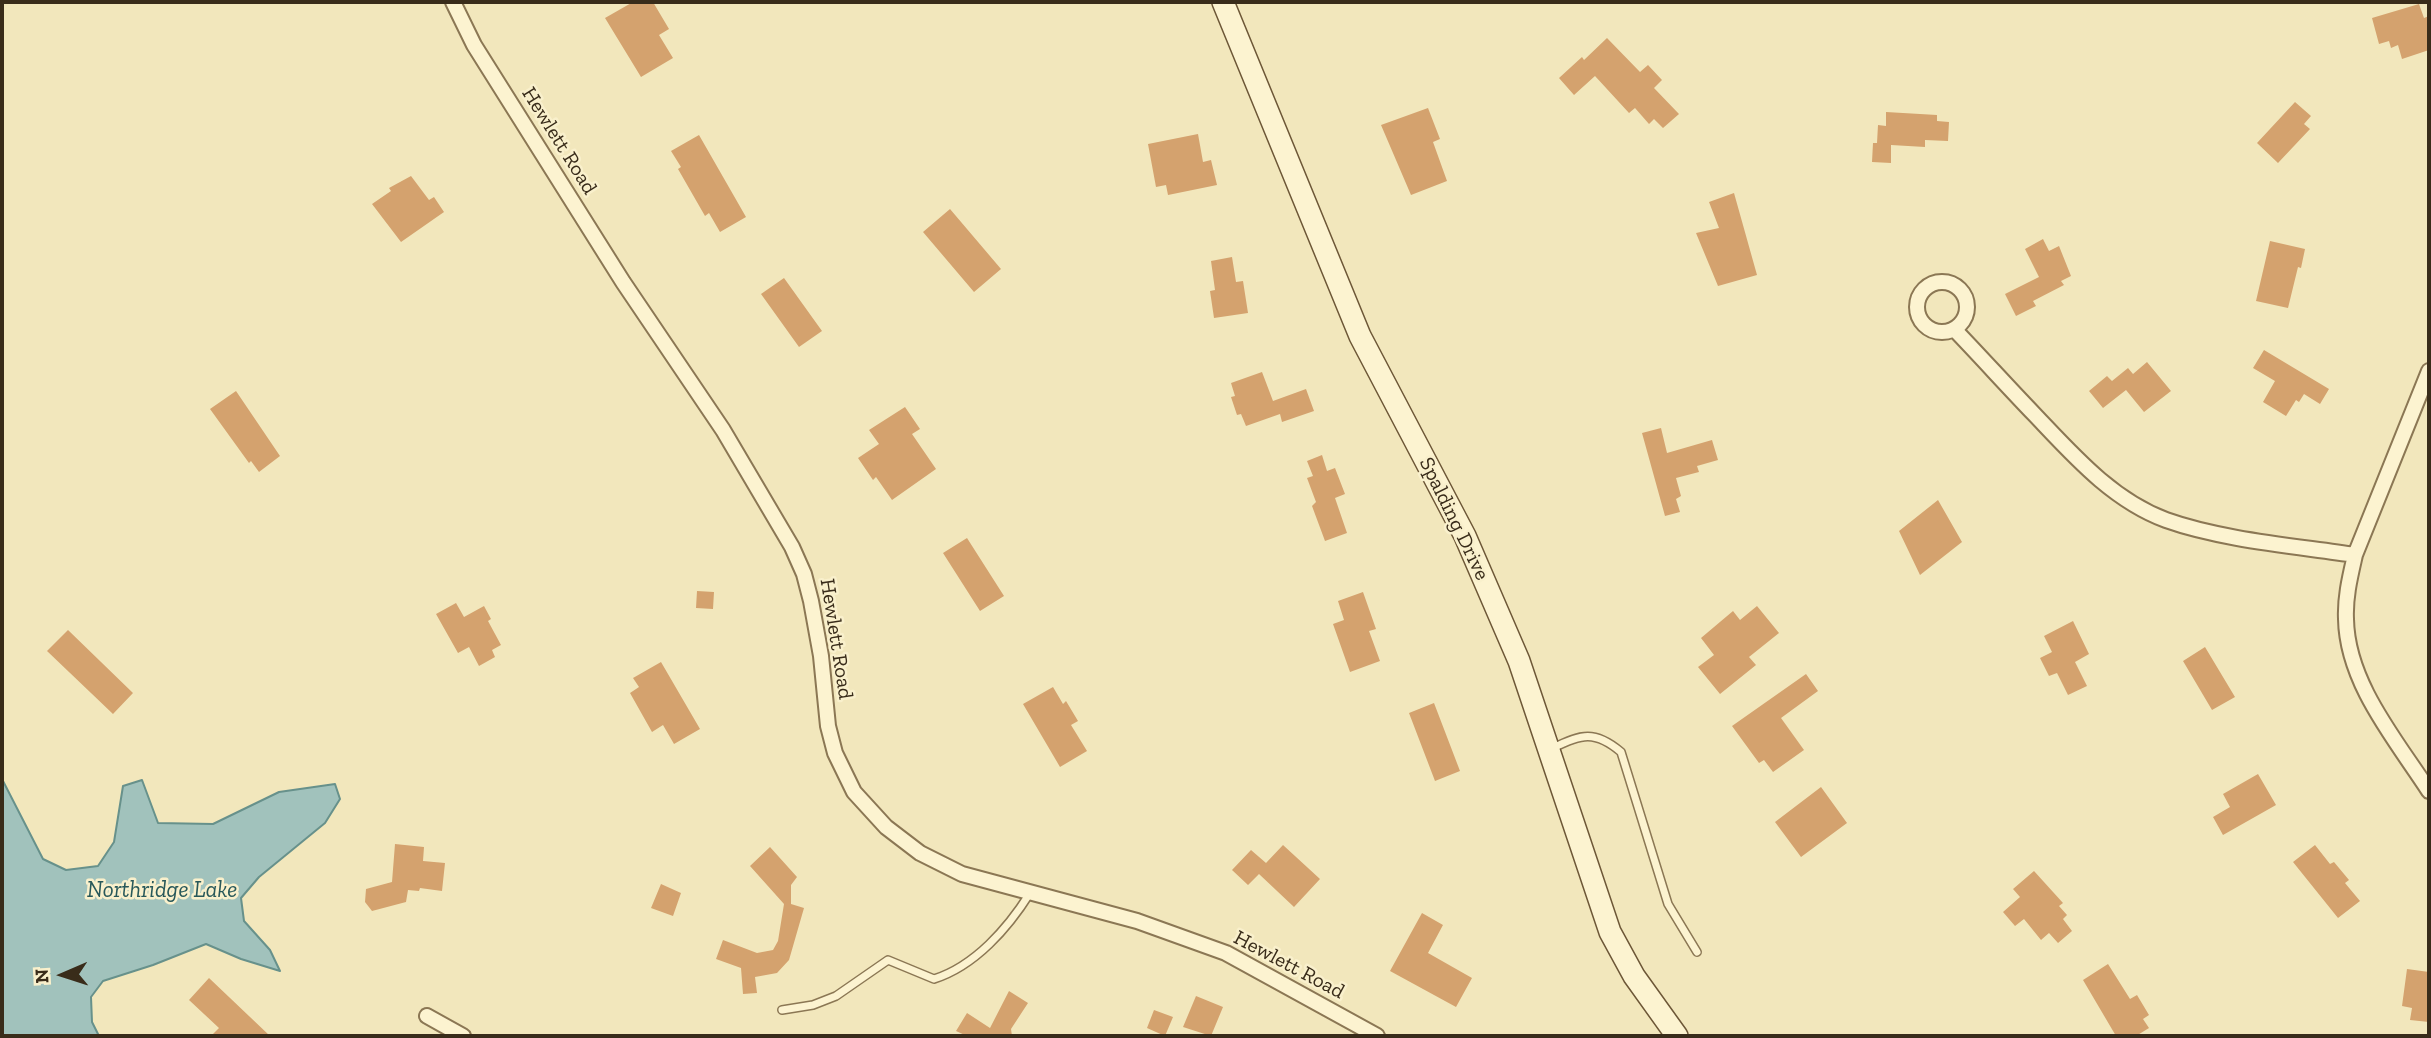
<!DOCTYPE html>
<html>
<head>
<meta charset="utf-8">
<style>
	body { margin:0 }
	#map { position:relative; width:2431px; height:1038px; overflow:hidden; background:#f2e7bc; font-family:"Zilla Slab",serif }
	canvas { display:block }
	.frame { position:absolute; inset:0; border:4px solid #392c1a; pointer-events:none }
	.north { position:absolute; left:28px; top:940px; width:70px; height:70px; -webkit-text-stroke:5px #f9f0cc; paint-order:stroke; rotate:267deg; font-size:19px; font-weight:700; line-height:28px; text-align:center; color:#392c1a }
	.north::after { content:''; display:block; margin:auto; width:24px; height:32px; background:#392c1a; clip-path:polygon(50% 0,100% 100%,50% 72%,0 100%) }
</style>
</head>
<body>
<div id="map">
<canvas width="2431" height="1038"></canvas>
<div class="frame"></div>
<div class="north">N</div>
</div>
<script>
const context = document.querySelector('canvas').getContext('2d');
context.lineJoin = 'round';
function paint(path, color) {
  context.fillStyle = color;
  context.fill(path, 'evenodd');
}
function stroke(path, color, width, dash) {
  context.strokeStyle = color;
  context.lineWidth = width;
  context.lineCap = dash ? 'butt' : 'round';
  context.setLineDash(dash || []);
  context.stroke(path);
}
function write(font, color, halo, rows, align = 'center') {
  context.font = font + ' "Zilla Slab",serif';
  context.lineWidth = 5;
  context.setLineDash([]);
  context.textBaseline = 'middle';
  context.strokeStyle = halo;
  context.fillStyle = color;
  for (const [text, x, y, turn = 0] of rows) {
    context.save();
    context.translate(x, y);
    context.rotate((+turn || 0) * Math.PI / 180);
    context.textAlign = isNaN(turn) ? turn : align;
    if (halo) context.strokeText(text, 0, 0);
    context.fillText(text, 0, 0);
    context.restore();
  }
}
const water = new Path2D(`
	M2 779 43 859 66 870 98 866 114 842 123 786 142 780 158 823 213 824 279 792 335 784 340 799 325 823 259 877 241 898 244 921 270 950 280 971 241 959 206 944 153 965 103 981 91 997 92 1022 99 1036H2Z`);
const building = new Path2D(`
	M633 2H653L669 29 659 35 673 58 641 77 605 18Z
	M2419 4 2424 18 2429 16V50L2402 59 2398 45 2391 48 2389 41 2379 44 2372 18Z
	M1607 38 1640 72 1648 65 1662 80 1654 88 1679 114 1663 128 1654 119 1649 124 1635 108 1629 113 1595 76 1574 95 1559 78 1582 57 1584 60Z
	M2295 102 2311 116 2304 124 2310 129 2278 163 2257 143Z
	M1428 108 1440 139 1433 142 1447 181 1411 195 1381 125Z
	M1886 112 1937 115V121L1949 122 1948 141 1925 140V147L1891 145V163L1872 162 1873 143H1877L1878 125 1886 126Z
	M1198 134 1203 162 1211 160 1217 185 1168 195 1166 185 1156 187 1148 144Z
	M699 135 746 217 720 232 709 213 705 216 678 169 681 167 671 151Z
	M411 176 429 200 434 197 444 212 401 242 372 204 391 191 389 188Z
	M1734 193 1757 275 1718 286 1696 233 1719 228 1709 202Z
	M950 209 1001 269 974 292 923 232Z
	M2043 239 2049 251 2059 246 2071 276 2061 281 2064 285 2033 301 2036 306 2016 316 2005 294 2039 277 2025 249Z
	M2270 241 2305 249 2301 268 2298 267 2288 308 2256 301Z
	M1232 257 1236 282 1243 281 1248 313 1214 318 1210 291 1215 290 1211 261Z
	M784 278 822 331 799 347 761 294Z
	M2264 350 2329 389 2320 404 2304 394 2299 402 2296 400 2286 416 2263 402 2275 381 2253 368Z
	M2147 362 2171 391 2144 412 2126 390 2103 408 2089 391 2107 376 2112 381 2128 368 2133 374Z
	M1262 372 1273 401 1306 389 1314 411 1282 422 1280 414 1246 426 1241 414 1237 415 1231 397 1235 396 1231 383Z
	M236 391 280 456 259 472 251 461 249 463 210 409Z
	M905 407 920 429 912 434 936 469 892 500 876 477 873 480 858 458 879 444 869 430Z
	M1661 428 1667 453 1712 440 1718 460 1697 466 1699 472 1676 478 1681 496 1676 499 1680 512 1665 516 1642 433Z
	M1322 455 1327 471 1335 468 1345 494 1335 498 1347 533 1325 541 1312 506 1316 502 1307 478 1313 476 1307 461Z
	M1938 500 1962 542 1920 575 1899 531Z
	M967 538 1004 596 980 611 943 553Z
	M697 591 714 592 713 609 696 608Z
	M1363 592 1376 629 1369 631 1380 661 1350 672 1333 624 1344 620 1338 601Z
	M456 603 464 617 484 606 491 619 488 621 501 645 492 650 495 657 479 666 469 647 458 653 436 614Z
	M1757 606 1779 633 1749 657 1756 665 1720 694 1698 667 1714 655 1701 638 1733 611 1740 620Z
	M2073 621 2089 654 2075 662 2087 686 2068 695 2057 673 2049 676 2040 658 2052 652 2044 636Z
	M68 630 133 693 113 714 47 651Z
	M2205 647 2235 697 2212 710 2183 661Z
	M661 662 700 729 674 744 663 725 652 732 630 693 639 687 633 678Z
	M1806 674 1818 691 1781 718 1804 750 1773 772 1764 760 1759 763 1732 726Z
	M1053 687 1063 704 1066 701 1078 721 1071 725 1087 751 1060 767 1023 704Z
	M1434 703 1460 771 1435 781 1409 713Z
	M2258 774 2276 805 2223 835 2213 817 2230 807 2223 794Z
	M1821 787 1847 823 1801 857 1775 822Z
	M395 844 424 847 423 861 445 863 442 891 420 888 419 891 408 890 406 902 372 911 365 902 366 889 392 882Z
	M1283 845 1320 879 1294 907 1259 874 1248 885 1232 870 1251 850 1266 863Z
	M2315 845 2330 864 2334 862 2349 880 2345 883 2360 901 2338 918 2293 862Z
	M770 847 797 877 791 885V904L804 908 789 960 777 973 755 977 757 993 743 994 741 968 716 959 723 940 757 953 773 950 778 941 784 904 750 866Z
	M2034 871 2063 903 2059 906 2067 915 2063 919 2072 931 2058 943 2049 933 2041 940 2024 919 2015 926 2003 912 2020 897 2013 889Z
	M661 884 681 893 673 916 651 908Z
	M1422 913 1443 925 1428 953 1472 978 1456 1007 1390 971Z
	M2108 964 2130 999 2137 995 2149 1015 2143 1019 2149 1028 2136 1036H2116L2083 980Z
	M2407 969 2429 972V1022L2410 1020 2412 1008 2402 1006Z
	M209 978 270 1036H211L219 1028 189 1000Z
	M1009 991 1028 1003 1011 1029 1012 1036H967L956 1031 967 1013 990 1028Z
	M1196 996 1223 1007 1211 1036 1183 1027Z
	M1154 1010 1173 1017 1165 1036 1147 1028Z`);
const lane = new Path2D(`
	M1553 748C1581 734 1595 730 1621 752L1668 904 1697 952
	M782 1010 813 1005 836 996 888 960 934 979C975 966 1008 928 1030 893`);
const street = new Path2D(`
	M453 2 474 45 623 282 723 430 792 547 804 574 811 601 821 656 828 726 835 753 854 792 886 827 920 853 962 874 1137 921 1226 953 1377 1036
	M1917 307a25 25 0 1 1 50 0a25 25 0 1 1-50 0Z
	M1954 329C1981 357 2007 386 2034 414 2073 455 2112 500 2166 520 2222 540 2296 546 2355 555
	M2429 371 2355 555C2350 577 2345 597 2346 619 2347 683 2396 740 2429 791
	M427 1016 463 1036`);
const secondary = new Path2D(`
	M1223 2 1360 336 1465 536 1519 661 1610 932 1634 976 1677 1036`);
const streetNames = [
	["Hewlett Road",559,141,58],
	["Spalding Drive",1454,519,64],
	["Hewlett Road",836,639,81],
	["Hewlett Road",1289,965,28]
];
const waterNames = [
	["Northridge Lake",162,890]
];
paint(water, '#a1c2bc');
stroke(water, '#67918b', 2);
paint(building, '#d4a26e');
stroke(lane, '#8b7754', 10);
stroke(street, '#8b7754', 18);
stroke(secondary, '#6d5737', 24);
stroke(lane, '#fcf3d0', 7);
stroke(street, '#fcf3d0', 14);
stroke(secondary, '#fcf3d0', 21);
write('21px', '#392c1a', '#f9f0cc', streetNames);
write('italic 23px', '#28585a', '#f9f0cc', waterNames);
</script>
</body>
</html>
